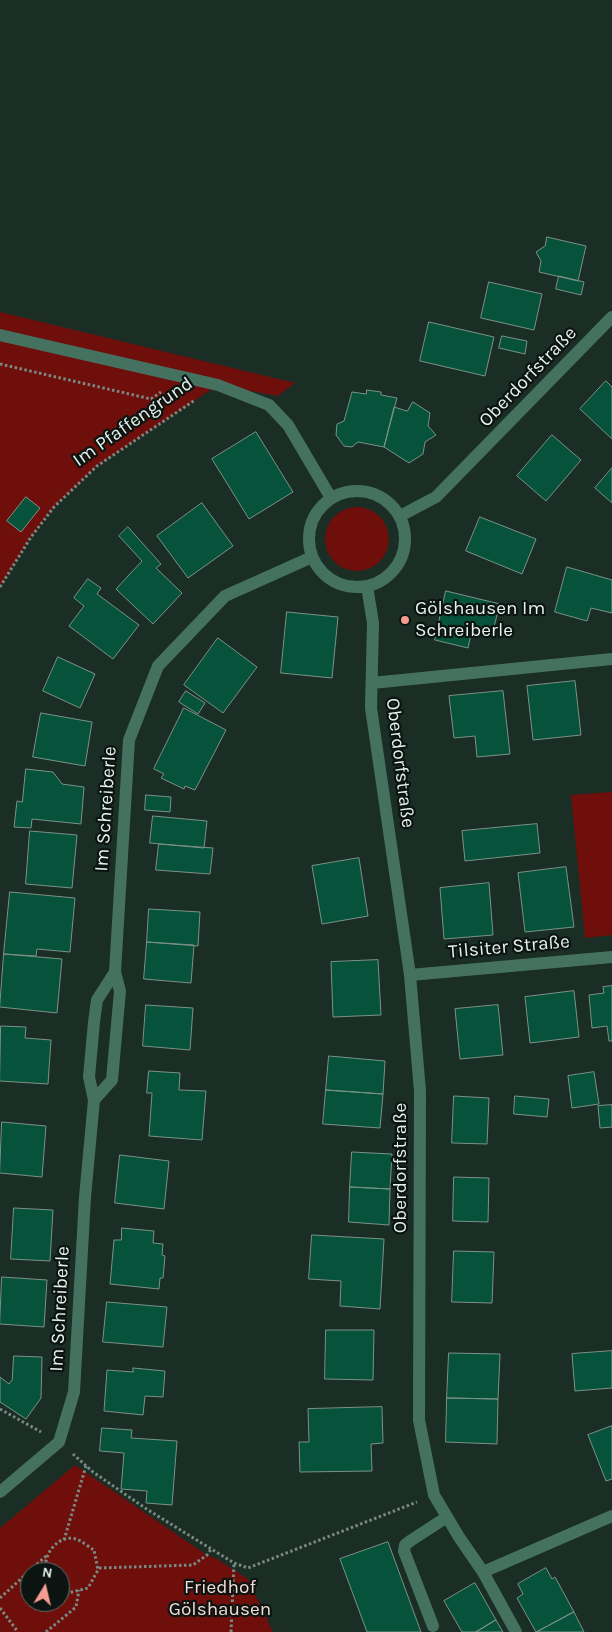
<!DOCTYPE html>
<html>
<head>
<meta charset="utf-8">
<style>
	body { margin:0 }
	#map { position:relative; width:612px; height:1632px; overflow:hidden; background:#1a2e26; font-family:Karla,sans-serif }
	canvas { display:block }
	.north { position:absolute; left:20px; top:1562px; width:50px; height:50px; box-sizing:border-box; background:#0c1411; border:1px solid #636c68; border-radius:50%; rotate:9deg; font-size:14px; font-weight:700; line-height:20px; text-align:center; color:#e5f1eb }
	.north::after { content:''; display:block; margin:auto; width:18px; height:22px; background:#f59d90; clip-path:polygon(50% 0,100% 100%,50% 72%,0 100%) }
</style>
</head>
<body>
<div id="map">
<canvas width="612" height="1632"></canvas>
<div class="north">N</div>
</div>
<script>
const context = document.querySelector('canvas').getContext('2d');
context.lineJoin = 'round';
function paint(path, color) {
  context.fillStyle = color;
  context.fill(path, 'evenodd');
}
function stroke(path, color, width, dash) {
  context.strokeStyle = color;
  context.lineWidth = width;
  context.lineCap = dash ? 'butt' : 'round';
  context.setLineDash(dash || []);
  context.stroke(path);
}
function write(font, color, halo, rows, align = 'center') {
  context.font = font + ' Karla,sans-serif';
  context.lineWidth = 4.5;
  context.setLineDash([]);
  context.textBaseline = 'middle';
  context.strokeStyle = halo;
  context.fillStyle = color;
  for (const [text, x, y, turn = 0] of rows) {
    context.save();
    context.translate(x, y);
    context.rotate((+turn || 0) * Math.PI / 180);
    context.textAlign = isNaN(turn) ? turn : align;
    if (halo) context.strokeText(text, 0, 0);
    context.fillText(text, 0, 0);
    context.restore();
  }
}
const green = new Path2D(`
	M0 312 295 383 278 396 218 385 97 466 54 507 31 537 0 587Z
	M325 539a32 32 0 1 1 64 0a32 32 0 1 1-64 0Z
	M612 792V935L585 938 571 795Z
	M75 1465 207 1555 217 1559 248 1579 273 1632H0V1528ZM30 1572H60V1602H30Z`);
const building = new Path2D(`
	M547 237 586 246 578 281 539 272 541 261 536 252 545 246Z
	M559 276 584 282 581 295 556 289Z
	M489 282 542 294 534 330 481 318Z
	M429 322 494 337 485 376 420 361Z
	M502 336 527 341 525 354 499 348Z
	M606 381 612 387V439L580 409Z
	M367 390 381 392V395L397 398 384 447 358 442 352 447 344 446 336 435 337 424 344 421 352 392 366 394Z
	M413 402 430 413 428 426 436 435 425 442 423 454 409 463 384 447 394 407 407 411Z
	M256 432 293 492 249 519 212 459Z
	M552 435 581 460 546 501 517 476Z
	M612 468V503L595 488Z
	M26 497 40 508 21 532 7 521Z
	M202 503 233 546 188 578 157 536Z
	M480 517 536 539 522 574 466 551Z
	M128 527 161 564 156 568 182 593 153 624 116 589 142 561 119 536Z
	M567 567 612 580V613L591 608 587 621 555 612Z
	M88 579 101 588 97 594 139 625 113 659 69 626 84 606 74 598Z
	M446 591 500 604 492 634 472 630 468 648 435 640Z
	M287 612 338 617 332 678 281 673Z
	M218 638 257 667 223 713 184 685Z
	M58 657 95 674 80 708 43 691Z
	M575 681 581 735 533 740 527 686Z
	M186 691 205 703 198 714 179 702Z
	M503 691 510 754 477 757 475 736 454 738 449 696Z
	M184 708 226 730 195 790 185 786 184 789 161 778 164 774 154 769Z
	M41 713 92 722 85 766 33 757Z
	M26 769 53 772 62 784 84 787 81 824 32 819 31 828 14 827 17 801 22 802Z
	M146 795 171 797 170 812 145 810Z
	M153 816 207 821 204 848 150 843Z
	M537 824 540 853 465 861 462 831Z
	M30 831 77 835 72 888 26 884Z
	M159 844 213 848 210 874 156 870Z
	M359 858 368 916 322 924 312 866Z
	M566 867 574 927 525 932 518 873Z
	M489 883 493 935 444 939 440 888Z
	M10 892 75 898 70 952 37 949 36 956 4 954Z
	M149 909 200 912 198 946 147 942Z
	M147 942 194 945 191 983 144 979Z
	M4 954 62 959 57 1013 0 1007Z
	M378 960 381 1015 333 1017 331 962Z
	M612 986V1041H609L607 1026 592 1028 589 995 604 993 603 987Z
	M574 991 579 1037 530 1043 525 997Z
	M146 1005 193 1008 190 1050 143 1046Z
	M498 1005 503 1055 460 1059 455 1009Z
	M1 1026 26 1027 25 1038 51 1040 48 1084 0 1081Z
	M329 1056 385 1061 383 1094 326 1090Z
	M149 1071 180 1073 179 1090 206 1091 202 1140 149 1136 152 1093H147Z
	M594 1072 599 1104 572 1108 568 1076Z
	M326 1090 383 1094 380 1128 323 1124Z
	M454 1096 489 1098 487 1144 452 1143Z
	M515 1096 549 1099 547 1117 514 1114Z
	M612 1105V1127L600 1128 598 1106Z
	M2 1122 46 1126 42 1177 0 1173Z
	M352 1152 392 1154 390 1189 350 1187Z
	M120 1155 169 1161 164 1209 115 1203Z
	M454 1177 489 1178 488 1222 453 1221Z
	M350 1187 390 1189 389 1225 349 1222Z
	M14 1208 53 1210 50 1261 11 1259Z
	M122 1228 154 1231 153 1243 163 1244 162 1255 165 1256 163 1278H160L159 1289 110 1284 114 1240H121Z
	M312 1235 384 1239 380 1309 340 1306 341 1281 309 1279Z
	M454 1251 494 1252 492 1303 452 1302Z
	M2 1277 47 1280 44 1327 0 1324Z
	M107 1302 167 1307 163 1347 103 1342Z
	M326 1330H374L373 1380 325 1379Z
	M612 1351V1388L575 1391 572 1354Z
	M449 1353 500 1354 498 1399 447 1398Z
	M14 1356 42 1357 41 1398 26 1419 0 1402V1377L9 1384 12 1380Z
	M133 1368 165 1371 163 1397 145 1396 143 1415 104 1411 107 1370 133 1372Z
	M447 1398 498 1399 497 1444 446 1442Z
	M382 1407 383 1443 371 1444 372 1471 300 1472 299 1442H309L308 1409Z
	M612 1426V1479L606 1481 588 1435Z
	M102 1428 132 1430 131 1438 177 1441 172 1505 146 1503 147 1491 121 1489 124 1453 100 1451Z
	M388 1542 421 1632H367L340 1559Z
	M546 1568 552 1579 555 1577 574 1612 536 1632 517 1598 523 1594 518 1584Z
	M475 1583 496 1620 476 1632H462L444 1601Z
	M574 1612 584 1632H537Z
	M496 1620 503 1632H476Z`);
const path = new Path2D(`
	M0 364 151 399 161 392
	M0 587 31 537 54 507 97 466 195 400
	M0 1409 41 1432
	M73 1454 93 1472 148 1510 234 1563 248 1568 417 1502
	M64 1540 86 1466
	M99 1568 193 1565 207 1555 212 1548
	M46 1572C42 1555 58 1534 76 1539 82 1541 89 1547 94 1550L98 1570 88 1588 68 1593 60 1588
	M0 1598 46 1556
	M0 1608 18 1632
	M46 1632 76 1607 79 1590
	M231 1632 234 1563`);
const lane = new Path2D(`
	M433 1626 404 1551 405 1545 410 1541 447 1517`);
const street = new Path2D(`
	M0 335 218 385 269 405 288 425 331 498
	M309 539a48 48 0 1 1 96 0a48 48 0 1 1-96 0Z
	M400 516 436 497 612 317
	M367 586 373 623 371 708 410 975 420 1091 419 1420 434 1495 459 1537 483 1572 516 1632
	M372 683 612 659
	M410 975 612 957
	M94 1100 112 1080 120 991 115 972 129 740 158 666 225 596 312 557
	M0 1492 59 1442 74 1392 85 1197 94 1100 89 1077 94 1022 97 1000 115 972
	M483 1572 612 1516`);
const markers = [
	[405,620,5,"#f59d90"]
];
const streetNames = [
	["Oberdorfstraße",528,377,-46],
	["Im Pfaffengrund",133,422,-35],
	["Oberdorfstraße",400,763,83],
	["Im Schreiberle",106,809,-86],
	["Tilsiter Straße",509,947,-5],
	["Oberdorfstraße",401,1168,-90],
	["Im Schreiberle",60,1309,-87]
];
const poiNames = [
	["Gölshausen Im",415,609],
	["Schreiberle",415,631]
];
const parkNames = [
	["Friedhof",220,1588],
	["Gölshausen",220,1610]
];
paint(green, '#6e0f0b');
paint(building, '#07523b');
stroke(building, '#7b9287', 1);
stroke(path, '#7a8a83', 3, [2.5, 2.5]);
stroke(lane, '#457260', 12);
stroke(street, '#457260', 12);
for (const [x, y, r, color] of markers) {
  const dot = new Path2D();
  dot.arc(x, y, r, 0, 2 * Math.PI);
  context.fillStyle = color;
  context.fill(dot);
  stroke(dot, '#0c1411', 2);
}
write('19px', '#e5f1eb', '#0c1411', streetNames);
write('19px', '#e5f1eb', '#0c1411', poiNames, 'left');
write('19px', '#f5d9d4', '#0c1411', parkNames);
</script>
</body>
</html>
